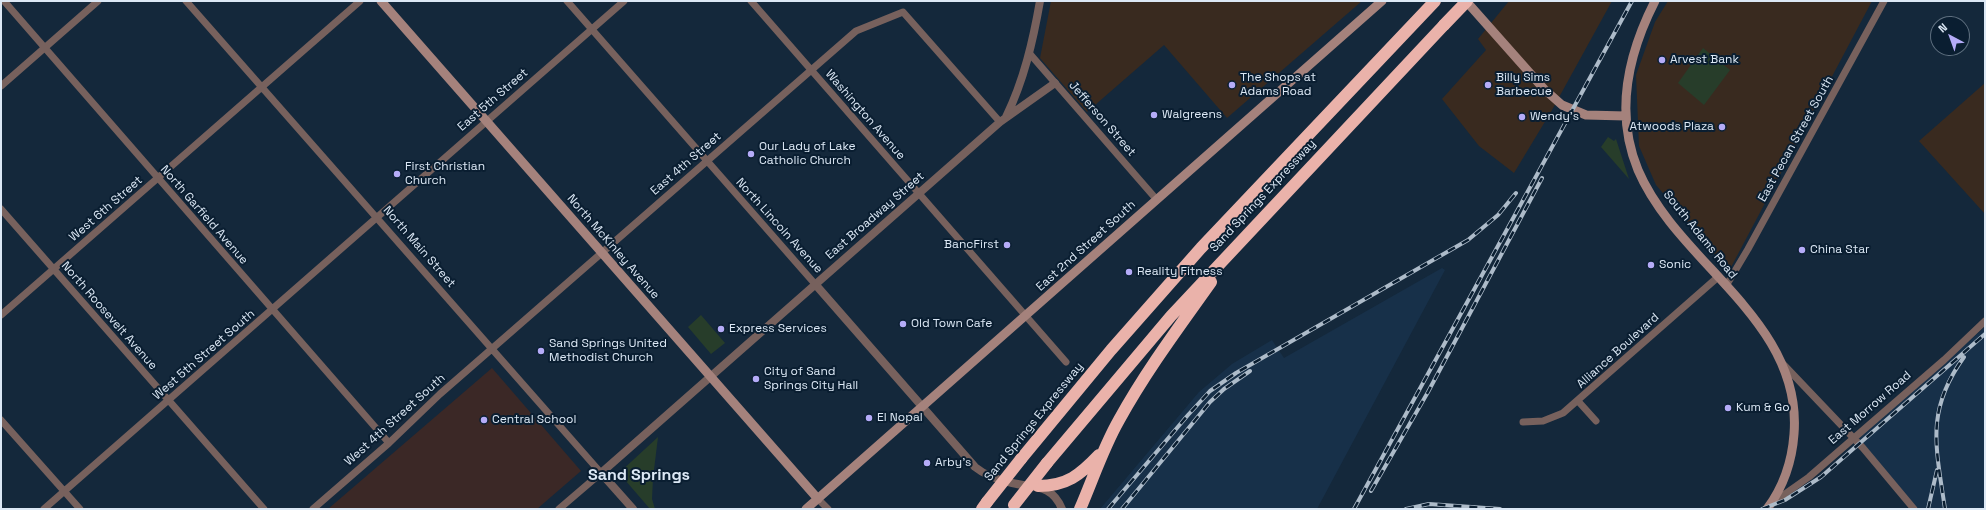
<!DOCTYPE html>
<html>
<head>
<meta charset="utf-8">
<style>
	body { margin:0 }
	#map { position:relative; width:1986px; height:510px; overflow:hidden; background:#14283b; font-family:"Space Grotesk",sans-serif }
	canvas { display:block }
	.frame { position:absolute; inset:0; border:2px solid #dce8f5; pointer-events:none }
	.north { position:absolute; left:1930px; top:16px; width:40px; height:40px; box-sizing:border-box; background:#0a1e31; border:1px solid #5e6f7f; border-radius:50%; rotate:319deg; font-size:11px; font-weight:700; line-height:16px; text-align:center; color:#dce8f5 }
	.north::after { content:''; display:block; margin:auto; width:14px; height:18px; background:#b5acf8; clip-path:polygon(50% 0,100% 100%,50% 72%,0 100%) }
</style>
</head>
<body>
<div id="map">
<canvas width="1986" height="510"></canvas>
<div class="frame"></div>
<div class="north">N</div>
</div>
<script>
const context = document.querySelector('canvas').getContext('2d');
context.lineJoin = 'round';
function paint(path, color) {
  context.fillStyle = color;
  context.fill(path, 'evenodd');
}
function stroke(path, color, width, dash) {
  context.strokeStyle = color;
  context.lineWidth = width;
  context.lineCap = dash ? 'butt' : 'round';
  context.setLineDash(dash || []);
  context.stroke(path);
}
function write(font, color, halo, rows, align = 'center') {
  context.font = font + ' "Space Grotesk",sans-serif';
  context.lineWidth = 4;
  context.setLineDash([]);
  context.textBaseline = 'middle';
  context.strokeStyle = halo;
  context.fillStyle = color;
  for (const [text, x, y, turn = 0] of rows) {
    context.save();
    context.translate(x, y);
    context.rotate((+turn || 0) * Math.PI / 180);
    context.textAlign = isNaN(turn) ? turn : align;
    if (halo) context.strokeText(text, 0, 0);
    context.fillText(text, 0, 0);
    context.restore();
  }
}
const commercial = new Path2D(`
	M1051 1H1362L1227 118 1164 45 1087 112 1040 58Z
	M1509 1H1612L1552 110 1514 173 1479 146 1442 99 1486 50 1478 39Z
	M1668 1H1872L1729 271 1656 185 1639 146 1636 75 1655 22Z
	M1985 83V214L1919 141Z`);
const built = new Path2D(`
	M1442 268 1445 270 1317 509H1100L1199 392 1232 364 1272 340 1284 358Z
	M1985 327V509H1918L1858 438Z`);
const education = new Path2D(`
	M492 368 581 471 537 509H328Z`);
const green = new Path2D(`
	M1703 48 1730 70 1704 105 1678 83Z
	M1608 137 1614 141 1616 139 1629 179 1601 147Z
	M701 315 725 343 711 354 688 327Z
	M658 437 653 478 652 499 655 509H650L619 473Z`);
const minor = new Path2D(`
	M4 1 389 443
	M186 1 601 473 559 509
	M567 1 815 284
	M751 1 1066 362
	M1030 54 1157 200
	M1 86 98 1
	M1 209 264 509
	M1726 286 1748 249 1884 1
	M1 315 360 1
	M1784 365 1863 448 1914 509
	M1578 401 1596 421
	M1 420 80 509
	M1523 422 1543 421 1563 413 1718 277
	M818 499 828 509
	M1772 503 1809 477 1944 360 1985 321
	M44 509 624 1
	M313 509 389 443 440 394 856 31 903 12 1000 122`);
const tertiary = new Path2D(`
	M1006 117C1024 80 1033 41 1040 1
	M815 284 975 467C986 476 998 480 1012 483 1034 488 1052 484 1062 509
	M633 509 601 473 1000 122 1055 83`);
const secondary = new Path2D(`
	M381 1 818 499
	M1466 1 1544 89 1562 105 1586 115 1626 116
	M1655 1C1628 54 1614 112 1638 170 1678 264 1803 320 1794 434 1792 462 1784 486 1767 509
	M806 509 1382 1`);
const motorway = new Path2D(`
	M1021 459 1111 350 1201 248 1435 1
	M1047 463 1171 316 1444 25
	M1038 486C1067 486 1080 475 1099 455
	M982 509 987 502
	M1080 509C1093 479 1103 448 1119 420 1146 371 1179 327 1211 282`);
const rail = new Path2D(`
	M1371 491 1428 392 1542 178
	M1108 509 1188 415 1210 391 1236 373 1468 240 1498 215 1516 193
	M1122 509 1210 402 1224 389 1250 371
	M1354 509 1632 1
	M1406 509 1429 504 1500 509
	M1762 509 1785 500 1821 477 1985 334
	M1928 509 1937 470
	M1945 509C1936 447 1925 411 1964 357`);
const motorwayBridge = new Path2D(`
	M1444 25 1467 1
	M987 502 1021 459
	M1014 505 1047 463`);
const markers = [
	[1662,60,4,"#b5acf8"],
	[1232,85,4,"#b5acf8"],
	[1488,85,4,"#b5acf8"],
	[1154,115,4,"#b5acf8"],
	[1522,117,4,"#b5acf8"],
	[1722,127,4,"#b5acf8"],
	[751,154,4,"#b5acf8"],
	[397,174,4,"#b5acf8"],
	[1007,245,4,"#b5acf8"],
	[1802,250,4,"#b5acf8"],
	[1651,265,4,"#b5acf8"],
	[1129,272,4,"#b5acf8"],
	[903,324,4,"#b5acf8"],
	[721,329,4,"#b5acf8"],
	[541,351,4,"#b5acf8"],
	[756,379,4,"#b5acf8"],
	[1728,408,4,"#b5acf8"],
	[869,418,4,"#b5acf8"],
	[484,420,4,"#b5acf8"],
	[927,463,4,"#b5acf8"]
];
const poiNames = [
	["Arvest Bank",1670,60],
	["The Shops at",1240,78],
	["Adams Road",1240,92],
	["Billy Sims",1496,78],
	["Barbecue",1496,92],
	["Walgreens",1162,115],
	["Wendy's",1530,117],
	["Atwoods Plaza",1714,127,"right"],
	["Our Lady of Lake",759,147],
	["Catholic Church",759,161],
	["First Christian",405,167],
	["Church",405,181],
	["BancFirst",999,245,"right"],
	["China Star",1810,250],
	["Sonic",1659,265],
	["Reality Fitness",1137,272],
	["Old Town Cafe",911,324],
	["Express Services",729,329],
	["Sand Springs United",549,344],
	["Methodist Church",549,358],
	["City of Sand",764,372],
	["Springs City Hall",764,386],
	["Kum & Go",1736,408],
	["El Nopal",877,418],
	["Central School",492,420],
	["Arby's",935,463]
];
const streetNames = [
	["East 5th Street",493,100,-41],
	["Washington Avenue",865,115,49],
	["Jefferson Street",1102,119,49],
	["East Pecan Street South",1796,139,-61],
	["East 4th Street",686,164,-41],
	["Sand Springs Expressway",1263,196,-47],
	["West 6th Street",106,209,-41],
	["North Garfield Avenue",204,215,49],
	["East Broadway Street",875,216,-41],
	["North Lincoln Avenue",779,226,48],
	["South Adams Road",1700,235,51],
	["East 2nd Street South",1086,246,-42],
	["North Main Street",419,247,49],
	["North McKinley Avenue",613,247,49],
	["North Roosevelt Avenue",109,316,49],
	["Alliance Boulevard",1618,351,-42],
	["West 5th Street South",204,355,-41],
	["East Morrow Road",1870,408,-41],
	["West 4th Street South",395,420,-42],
	["Sand Springs Expressway",1034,422,-51]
];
const districtNames = [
	["Sand Springs",639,476]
];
paint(commercial, '#392a1f');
paint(built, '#173049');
paint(education, '#3b2826');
paint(green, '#273d2a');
stroke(minor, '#77615d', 7);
stroke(tertiary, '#77615d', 8);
stroke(secondary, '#a5827c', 9);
stroke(motorway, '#eab2aa', 12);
stroke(rail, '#adbbc9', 4);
stroke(rail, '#0a1e31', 2.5, [8]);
stroke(motorwayBridge, '#eab2aa', 12);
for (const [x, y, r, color] of markers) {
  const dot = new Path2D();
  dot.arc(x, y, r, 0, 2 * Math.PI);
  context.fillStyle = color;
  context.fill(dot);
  stroke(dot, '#0a1e31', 1.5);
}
write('12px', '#dce8f5', '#0a1e31', poiNames, 'left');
write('12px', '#dce8f5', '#0a1e31', streetNames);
write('bold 16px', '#dce8f5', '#0a1e31', districtNames);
</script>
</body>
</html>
